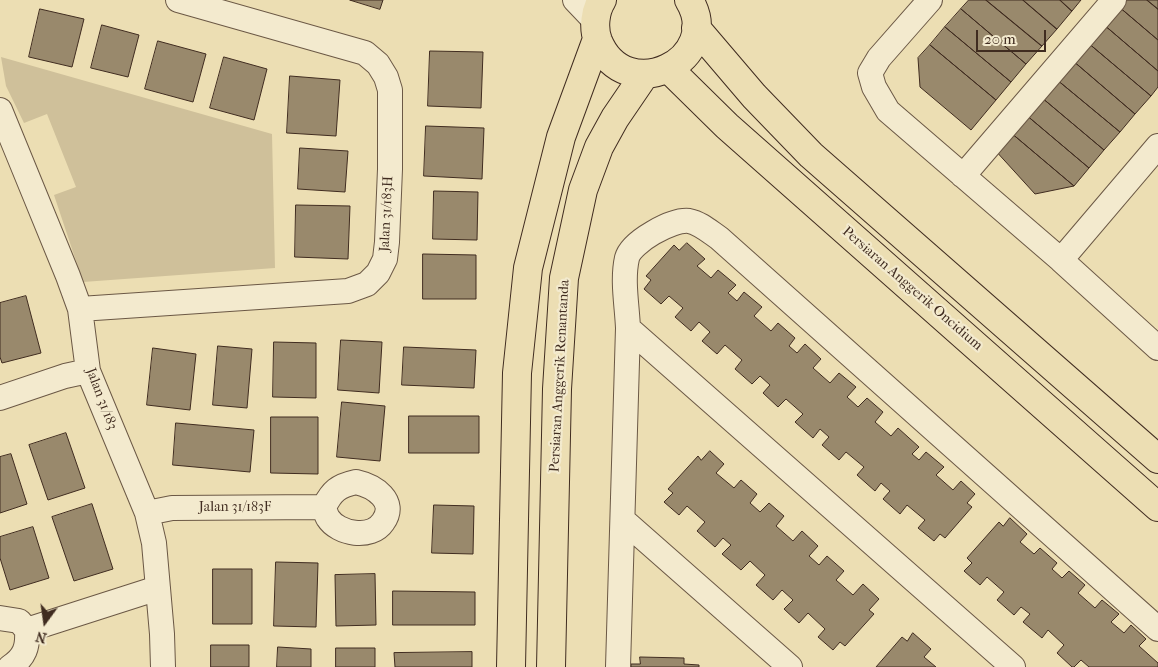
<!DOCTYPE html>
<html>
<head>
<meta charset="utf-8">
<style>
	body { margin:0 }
	#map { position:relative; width:1158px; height:667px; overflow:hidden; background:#ecdeb3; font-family:"IM FELL French Canon",serif }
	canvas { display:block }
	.north { position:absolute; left:20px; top:597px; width:50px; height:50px; -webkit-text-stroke:4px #f3eace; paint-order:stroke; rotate:194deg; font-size:14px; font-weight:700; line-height:20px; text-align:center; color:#402c20 }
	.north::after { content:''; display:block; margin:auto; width:18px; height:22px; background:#402c20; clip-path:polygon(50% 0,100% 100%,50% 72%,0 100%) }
	.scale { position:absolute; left:976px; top:30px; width:70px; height:22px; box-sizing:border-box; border:2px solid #402c20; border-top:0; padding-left:6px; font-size:15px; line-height:18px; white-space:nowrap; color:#402c20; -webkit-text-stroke:4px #f3eace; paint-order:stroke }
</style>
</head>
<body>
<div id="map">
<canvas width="1158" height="667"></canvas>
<div class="north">N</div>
<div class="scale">20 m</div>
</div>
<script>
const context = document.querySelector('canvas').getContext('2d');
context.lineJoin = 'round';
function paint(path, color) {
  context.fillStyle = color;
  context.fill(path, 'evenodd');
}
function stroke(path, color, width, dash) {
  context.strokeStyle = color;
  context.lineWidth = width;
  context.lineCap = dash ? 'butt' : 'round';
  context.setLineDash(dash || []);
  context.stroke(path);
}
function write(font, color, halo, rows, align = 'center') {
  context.font = font + ' "IM FELL French Canon",serif';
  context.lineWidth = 4.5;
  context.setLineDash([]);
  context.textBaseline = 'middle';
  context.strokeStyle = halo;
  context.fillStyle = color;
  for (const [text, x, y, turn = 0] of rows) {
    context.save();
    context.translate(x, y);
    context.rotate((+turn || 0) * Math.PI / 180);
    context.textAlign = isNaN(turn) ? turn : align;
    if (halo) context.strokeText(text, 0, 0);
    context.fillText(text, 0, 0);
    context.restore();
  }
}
const green = new Path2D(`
	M1 57 272 134 275 268 83 282 54 195 76 187 47 114 24 123 6 86Z`);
const building = new Path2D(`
	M350 0H383L380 9Z
	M969 0H986L1042 46 1026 64 961 9Z
	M986 0H1023L1057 29 1042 46Z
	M1023 0H1060L1072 11 1057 29Z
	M1060 0H1081L1072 11Z
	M1123 0H1147L1158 9V40L1118 6Z
	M1147 0H1158V9Z
	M1118 6 1158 40V71L1103 24Z
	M40 9 84 19 72 67 29 57Z
	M961 9 1026 64 1011 82 945 27Z
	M1103 24 1158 71V87L1151 96 1087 42Z
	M102 25 139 35 128 77 91 68Z
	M945 27 1011 82 996 100 930 45Z
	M158 41 206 54 193 102 145 89Z
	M1087 42 1151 96 1135 114 1072 60Z
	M930 45 996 100 971 130 920 87 918 58Z
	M430 51 483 52 481 108 428 106Z
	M224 57 267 69 254 120 210 108Z
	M1072 60 1135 114 1120 132 1056 79Z
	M290 76 340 80 336 136 287 133Z
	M1056 79 1120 132 1104 150 1041 97Z
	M1041 97 1104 150 1089 168 1025 114Z
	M1025 114 1089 168 1074 186 1010 132Z
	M426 126 484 128 482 179 424 176Z
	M1010 132 1074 186 1035 194 994 149Z
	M300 148 348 151 345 192 298 189Z
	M434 191 478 192 477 240 433 239Z
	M296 205 350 206 348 259 295 257Z
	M687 243 705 259 697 266 711 278 718 270 736 285 728 293 737 301 744 292 762 307 754 316 771 331 778 323 795 338 789 346 797 353 805 344 821 359 813 368 830 383 839 373 856 387 847 397 858 407 867 398 883 412 875 422 891 436 898 428 919 447 912 454 919 460 926 452 944 467 936 475 953 490 961 481 975 494 967 503 972 507 945 538 940 534 934 541 918 528 925 520 907 505 900 514 883 499 890 491 881 483 875 491 857 475 864 467 846 452 839 460 822 445 829 437 820 429 813 438 795 422 803 414 786 399 778 407 763 393 770 385 760 376 752 384 735 369 742 360 725 345 717 354 702 341 710 332 699 322 691 331 675 317 683 308 669 296 661 304 644 289 651 280 646 276 674 245 679 250Z
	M423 254 476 255V299H423Z
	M26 296 41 353 2 363 0 357V303Z
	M341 340 382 342 379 393 338 390Z
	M274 342 316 343V398L273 397Z
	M218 346 252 349 247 408 213 405Z
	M404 347 476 350 474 388 402 385Z
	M153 348 196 354 190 410 147 405Z
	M342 402 385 406 380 461 337 457Z
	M409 416H479V453H409Z
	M271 417H318V474L271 473Z
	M176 423 254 430 250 472 173 465Z
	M66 433 85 488 48 500 29 445Z
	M710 451 724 464 716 473 734 488 741 480 757 494 750 503 760 512 769 503 784 516 776 526 793 541 802 531 818 546 809 556 819 565 827 556 844 571 836 580 853 595 863 584 879 599 869 610 874 614 845 646 840 642 833 650 818 637 825 629 808 613 799 623 784 609 793 600 782 590 773 600 756 585 765 575 750 561 741 570 722 554 731 545 723 538 715 547 697 531 705 522 687 506 679 515 664 502 673 493 668 489 698 456 701 460Z
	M11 454 27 504 0 513V457Z
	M92 504 113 569 74 581 52 517Z
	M434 505 474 506 473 554 432 553Z
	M1010 518 1027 534 1020 542 1034 554 1040 548 1057 563 1052 569 1062 578 1069 571 1085 585 1078 593 1095 608 1102 600 1119 614 1111 622 1124 633 1131 625 1146 639 1139 646 1158 663V667H1089L1081 660 1074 667H1072L1057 653 1064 645 1048 630 1042 638 1023 622 1030 614 1021 607 1014 615 997 600 1004 592 987 577 980 585 964 571 972 563 967 558 999 522 1003 526Z
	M33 527 49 578 10 590 0 558V537Z
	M276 562 318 563 316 627 274 626Z
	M213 569H252V624H213Z
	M375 574 376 625 336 626 335 575Z
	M393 591 475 592V625H393Z
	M913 633 931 649 924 657 936 667H876L902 637 907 641Z
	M211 645H249V667H211Z
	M278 647 311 649V667H277Z
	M336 648H375V667H336Z
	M472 652V667H395L394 653Z
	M640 657 684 658V664L699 665V667H631V664H640Z`);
const minor = new Path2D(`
	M575 0 595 21
	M930 0 879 58 870 73 874 87 888 111 1061 260 1158 348
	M0 110 68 276 80 309 88 371 147 513 154 543 162 634 163 667
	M963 176 1114 0
	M1061 260 1158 146
	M80 309 348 291 367 284 378 273 385 259 387 242 390 169V90L386 77 378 64 365 53 178 0
	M628 328 1013 667
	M0 398 65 376 88 371
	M356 482C374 486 398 501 383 522 371 540 338 534 328 518 326 515 325 510 324 507 332 491 338 486 356 482Z
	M147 513 172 508 324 507
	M623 520 790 667
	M0 618 19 621 27 630C28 647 25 657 10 667
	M27 630 158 588
	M618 667 628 328C627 305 622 280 627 258 631 242 672 219 689 221 700 223 710 232 719 238L1158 629`);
const major = new Path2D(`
	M602 0C595 11 593 28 598 41 626 109 725 59 689 0
	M696 28 754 96 811 155 1158 459
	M669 69 727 126 1158 507
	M511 667 517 373 528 268 561 137 597 39
	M551 667 557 389 564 278 583 190 599 147 615 118 645 74`);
const streetNames = [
	["Jalan 31/183H",387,214,-87],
	["Persiaran Anggerik Oncidium",912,289,41],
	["Persiaran Anggerik Renantanda",560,376,-87],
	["Jalan 31/183",101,399,69],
	["Jalan 31/183F",235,508]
];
paint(green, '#cfc09a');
paint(building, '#99896c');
stroke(building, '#402c20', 1);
stroke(minor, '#6b5845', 26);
stroke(major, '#402c20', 30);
stroke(minor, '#f3eace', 24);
stroke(major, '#ecdeb3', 28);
write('14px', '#402c20', '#f3eace', streetNames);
</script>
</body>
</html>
